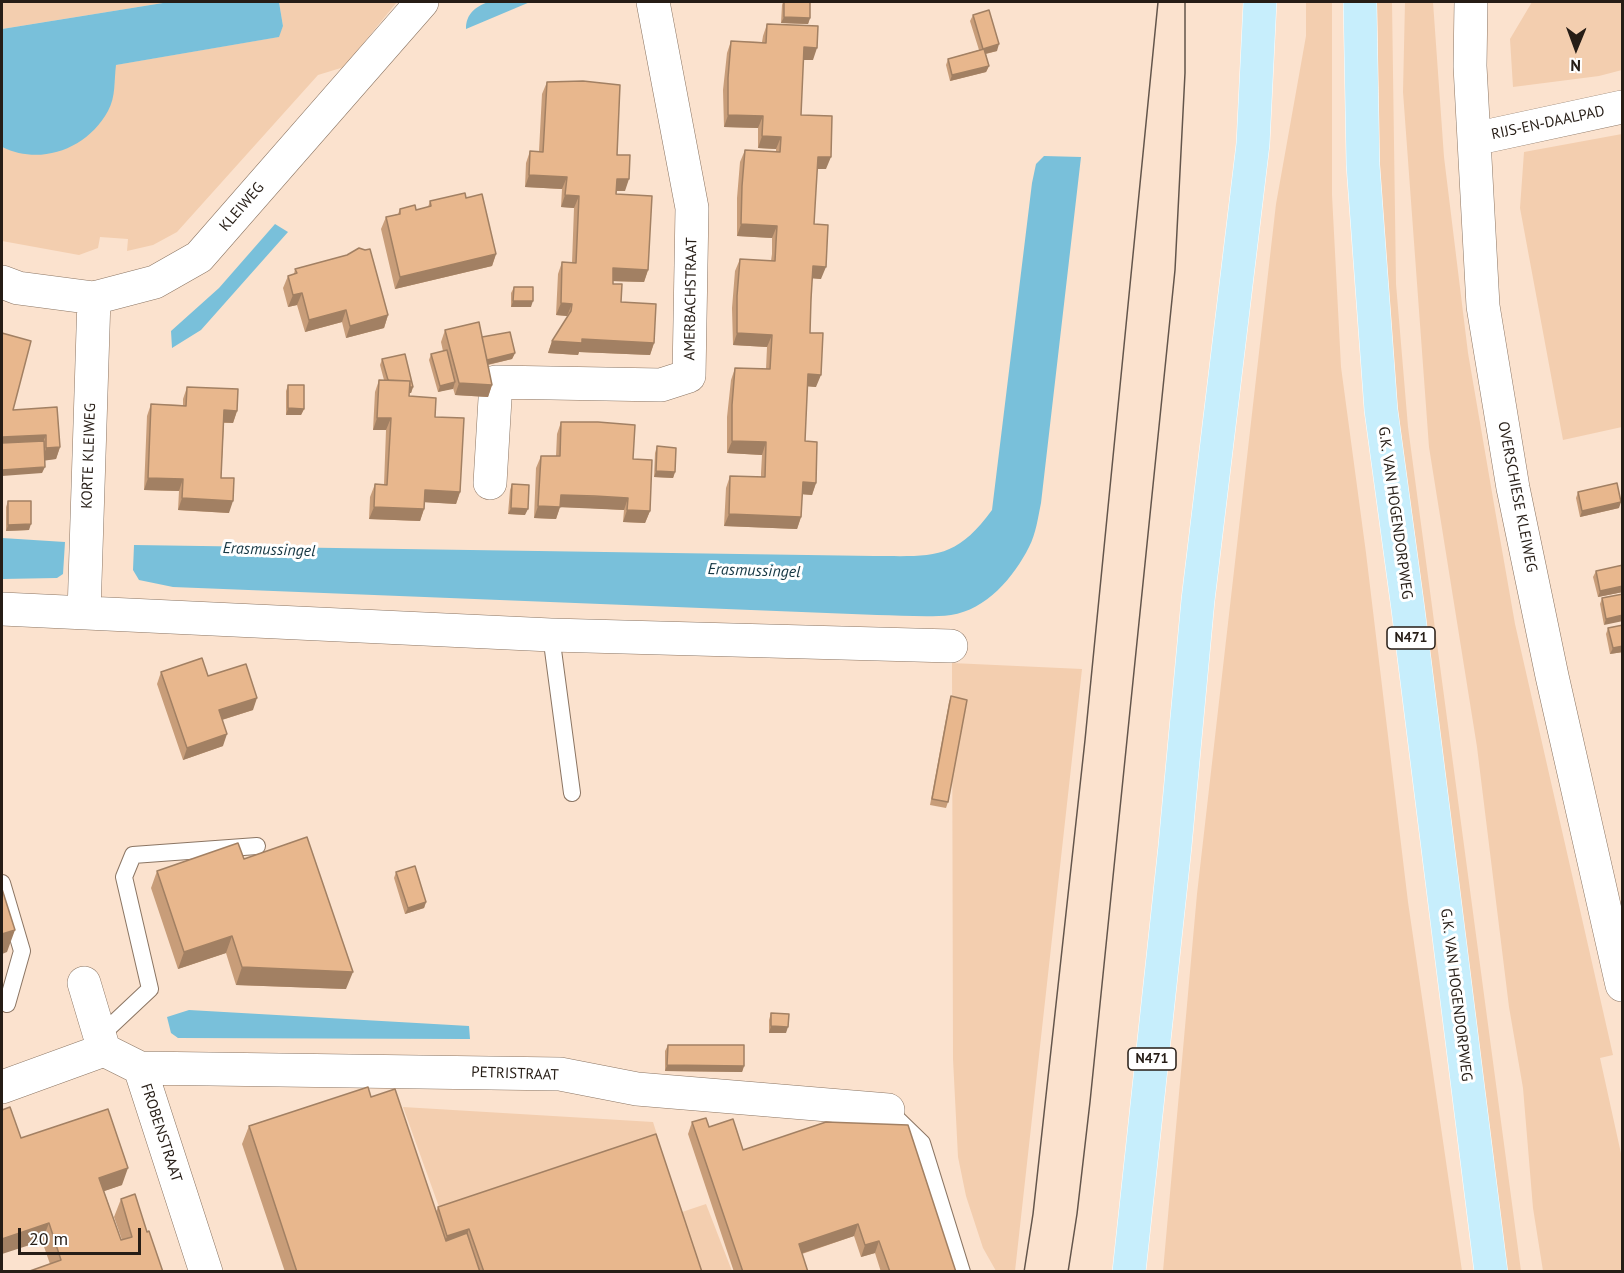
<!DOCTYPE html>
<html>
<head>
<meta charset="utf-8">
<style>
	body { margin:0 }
	#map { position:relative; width:1624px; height:1273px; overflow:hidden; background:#fbe2ce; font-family:"PT Sans",sans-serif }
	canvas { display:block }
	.frame { position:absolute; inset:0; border:3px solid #261d16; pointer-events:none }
	.north { position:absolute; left:1546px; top:18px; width:60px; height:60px; -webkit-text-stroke:4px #fff; paint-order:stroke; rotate:181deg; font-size:16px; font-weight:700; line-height:24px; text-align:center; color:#261d16 }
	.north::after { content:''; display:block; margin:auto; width:21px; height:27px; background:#261d16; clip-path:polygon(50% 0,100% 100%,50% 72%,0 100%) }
	.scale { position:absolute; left:18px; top:1228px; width:123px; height:27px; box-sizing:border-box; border:3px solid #261d16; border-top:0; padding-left:8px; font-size:18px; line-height:21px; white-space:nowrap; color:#261d16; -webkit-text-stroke:4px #fff; paint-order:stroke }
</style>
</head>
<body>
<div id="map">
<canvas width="1624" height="1273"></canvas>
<div class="frame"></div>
<div class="north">N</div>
<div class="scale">20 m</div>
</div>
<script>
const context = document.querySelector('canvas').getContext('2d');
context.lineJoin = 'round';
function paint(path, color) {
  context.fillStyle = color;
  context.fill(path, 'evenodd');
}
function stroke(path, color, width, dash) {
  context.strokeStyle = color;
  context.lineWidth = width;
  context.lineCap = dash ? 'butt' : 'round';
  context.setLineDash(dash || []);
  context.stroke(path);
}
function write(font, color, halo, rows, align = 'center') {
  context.font = font + ' "PT Sans",sans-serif';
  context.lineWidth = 6;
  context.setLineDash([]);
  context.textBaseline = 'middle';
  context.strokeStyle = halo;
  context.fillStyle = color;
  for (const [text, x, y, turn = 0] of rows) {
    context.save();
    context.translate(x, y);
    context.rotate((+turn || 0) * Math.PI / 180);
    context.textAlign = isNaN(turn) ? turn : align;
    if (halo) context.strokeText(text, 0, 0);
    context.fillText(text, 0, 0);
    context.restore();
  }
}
const green = new Path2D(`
	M2 2H169L2 29Z
	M279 2H397L344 67 318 75 177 232 153 245 127 251 128 239 100 237 98 248 79 255 2 241V147L3 148 114 90 115 65 278 37 283 26Z
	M1306 2H1332V195L1341 367 1366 553 1408 902 1462 1271H1163L1197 894 1276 204 1306 36Z
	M1377 2H1392L1396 284 1408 427 1521 1271H1504L1381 311Z
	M1405 2H1433L1444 157 1468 353 1495 510 1515 624 1613 1055 1600 1058 1622 1158V1271H1543L1533 1208 1523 1088 1509 1007 1477 747 1429 447 1403 92Z
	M1532 2H1622V70L1599 76 1513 87 1510 39Z
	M1622 134V427L1563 440 1520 208 1524 152Z
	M952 663 1082 669 1015 1271H996L983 1248 966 1196 958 1157 953 1059Z
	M403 1107 653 1122 660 1144 443 1218Z
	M706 1204 732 1271H688L670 1216Z`);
const water = new Path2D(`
	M169 2H279L283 26 279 37 116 65C114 80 116 97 108 111 87 149 41 166 2 147V29Z
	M488 2H530L466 29C466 14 475 7 488 2Z
	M1044 156 1081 157 1041 503C1038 517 1036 534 1029 547 1014 577 986 610 951 615 927 618 901 615 877 615L173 587 139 580 133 570 134 545 874 556C932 556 955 561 992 510L1032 183 1036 164Z
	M275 224 288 232 201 330 172 348 171 331 219 288Z
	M2 538 65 542 63 574 57 578 2 579Z
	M189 1010 469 1026 470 1039 178 1038 171 1033 167 1017Z`);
const lane = new Path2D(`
	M551 635 572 793
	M2 883 22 951 7 1004
	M100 1036 150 989 124 877 133 855 257 846
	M888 1110 922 1143 962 1272`);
const street = new Path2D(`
	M1471 2 1470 66 1483 306 1513 488 1552 676 1622 985
	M1474 139 1622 107
	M2 282 18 288 94 298 155 282 199 257 422 2
	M490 483 496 382 661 385 689 376 692 208 653 2
	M2 609 551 635 951 646
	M84 613 94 298
	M84 983 104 1050
	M140 1068 560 1074 637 1089 888 1110
	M2 1087 104 1050 140 1068 206 1272`);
const primary = new Path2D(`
	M1360 2 1363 165 1381 410 1408 609 1491 1272
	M1129 1272 1175 846 1198 600 1253 144 1260 2`);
const tram = new Path2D(`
	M1024 1272 1033 1214 1085 740 1158 2
	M1068 1272 1077 1214 1090 1102 1175 270 1185 73V2`);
const wall = new Path2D(`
	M783 2 810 18 808 24 781 23 782 5Z
	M973 15 997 51 986 54 989 66 986 72 950 81 946 65 948 59 979 50 970 21Z
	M767 24 813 60H803L801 115 826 169H817L814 224 821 279 812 278 810 333 816 387 807 386 805 441 816 483 812 495 802 494 801 517 797 529 724 526 726 488 730 476 761 477V473L762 455 727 453V417L731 380 735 368 766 369 767 347 733 345 732 308 735 271 740 259 771 261 772 254V238L737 236V198L740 162 745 150 776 152V149L758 148V128L724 127 723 90 727 53 731 41 762 42 763 36Z
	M547 82 617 155 625 191H617L616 194 648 270 644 282 613 281V284L621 302 654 343 650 355 579 352 578 355 548 353 552 341 567 318V316L556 315 558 274 562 262 572 263 574 208 561 207 562 189 525 187 526 163 530 151H539L542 94Z
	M466 198 496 254 492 266 395 289 381 229 386 217 398 214 400 209 416 210 428 207 430 201Z
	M295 269 388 315 384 328 346 338 342 322 305 332 297 305 288 307 283 288 288 276 294 274Z
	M514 287 531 307H511V293Z
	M445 330 482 337 515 353 512 359 488 365 492 385 488 397 455 395 453 388 438 392 429 360 431 354 443 351 441 342Z
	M382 359 413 387 411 393H409V396L435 417 460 492 456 504 425 502 424 509 420 521 369 519 370 497 375 484 384 485 386 430H373L375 392 379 380H384L380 365Z
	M288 385 304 409 301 415H286V391Z
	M187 387 237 411 233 423H224L221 478 229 513 178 510 179 491 144 490 147 416 151 404 183 405V399Z
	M13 410 60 447 56 459 44 460 42 473Z
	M561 422 633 459 650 511 645 523 623 522 624 510 590 508 560 507 556 519 534 518 536 468 541 456H556L557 434Z
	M657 446 675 472 673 478 654 477 655 453Z
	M512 484 525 515 508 514 510 490Z
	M1578 492 1619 508 1580 517 1576 498Z
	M8 501 29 530 6 531V507Z
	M1623 565V592L1598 597 1593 577 1596 571Z
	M1623 594 1604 625 1600 604 1602 598Z
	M1623 625V652L1610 654 1606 634 1608 628Z
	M161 672 208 676 253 710 222 720 223 746 183 760 157 684Z
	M951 696 948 802 946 808 930 805 949 702Z
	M244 859 346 989 236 985 226 953 178 969 151 888 157 871Z
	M396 872 426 902 424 908 405 914 394 878Z
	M771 1013 786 1033H769V1020Z
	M668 1045 744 1066 742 1072 665 1071V1051Z
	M371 1097 436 1212 438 1207 702 1272H285L242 1144 249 1126Z
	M692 1122 709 1127 743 1150 956 1272H881L875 1253 861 1257 854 1236 802 1254 808 1272H734L688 1134Z
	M21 1138 122 1185 104 1191 121 1240H122L114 1217 121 1199 147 1232 50 1264 42 1241Z`);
const shadedWall = new Path2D(`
	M784 17 810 18 808 24 781 23Z
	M999 44 997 51 980 55 983 49Z
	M804 47 817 48 813 60H800Z
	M989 66 986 72 950 81 952 75Z
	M728 115 763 116 758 128 724 127Z
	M762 136 781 137 776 149 758 148Z
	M818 157H831L826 169H813Z
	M529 175 567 177 562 189 525 187Z
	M617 179H629L625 191H613Z
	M565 195 579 196 574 208 561 207Z
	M741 224 777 226 772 238 737 236Z
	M496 254 492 266 395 289 400 277Z
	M813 266 826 267 821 279 808 278Z
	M613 268 648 270 644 282 609 281Z
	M302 293 297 305 288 307 293 295Z
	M513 301H533L531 307H511Z
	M561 303 572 304 567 316 556 315Z
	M346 310 342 322 305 332 309 320Z
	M388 315 384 328 346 338 350 326Z
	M737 333 772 335 767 347 733 345Z
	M582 339 654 343 650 355 579 352 578 355 548 353 552 341Z
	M515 353 512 359 482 366 484 360Z
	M808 374 821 375 816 387 803 386Z
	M455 382 453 389 438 392 440 386Z
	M459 383 492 385 488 397 455 395Z
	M389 387H413L411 393H387Z
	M288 408 304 409 301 415H286Z
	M224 410 237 411 233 423 220 422Z
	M377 418H391L386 430H373Z
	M46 435 41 447 2 449V437Z
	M732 441 766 442 762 455 727 453Z
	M60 447 56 459 42 461 46 448Z
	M45 467 42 473 2 476V470Z
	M656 471 675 472 673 478 654 477Z
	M148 478 183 479 179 491 144 490Z
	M803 482 816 483 812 495 799 494Z
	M425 490 460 492 456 504 421 502Z
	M561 495 628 498 624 510 557 507Z
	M182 498 233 501 229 513 178 510Z
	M1621 502 1619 508 1580 517 1582 511Z
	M538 506 560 507 556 519 534 518Z
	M374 507 424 509 420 521 369 519Z
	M511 508 528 509 525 515 508 514Z
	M627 510 650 511 645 523 623 522Z
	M729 514 801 517 797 529 724 526Z
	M31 524 29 530 6 531 8 525Z
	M1623 586V592L1598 597 1600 591Z
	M1623 615V621L1604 625 1606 619Z
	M1623 646V652L1610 654 1613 648Z
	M257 698 253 710 215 722 219 710Z
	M227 734 223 746 183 760 187 748Z
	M426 902 424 908 405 914 408 908Z
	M15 930 7 952 2 954V934Z
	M232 936 226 953 178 969 184 952Z
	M242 967 353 972 346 989 236 985Z
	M771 1026 788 1027 786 1033H769Z
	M667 1065 744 1066 742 1072 665 1071Z
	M128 1168 122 1185 93 1195 99 1178Z
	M49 1223 42 1241 2 1254V1239Z
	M858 1224 854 1236 794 1256 799 1244Z
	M469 1229 461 1251 439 1258 447 1236Z
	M879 1241 875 1253 861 1257 865 1245Z`);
const building = new Path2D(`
	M784 2H810V18L784 17Z
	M989 10 999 44 983 49 973 15Z
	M767 24 818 26 817 48 804 47 801 115 832 116 831 157H818L816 190 814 224 828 225 826 267 813 266 811 299 810 333H823L821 375 808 374 805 441 817 442 816 483 803 482 801 517 729 514 730 476 765 477 766 442 732 441V405L735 368 770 369 772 335 737 333V296L740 259 775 261 776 242 777 226 741 224 742 186 745 150 780 152 781 137 762 136 763 116 728 115V78L731 41 766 43Z
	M984 49 989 66 952 75 948 59Z
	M583 81 620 85 617 155H630L629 179H617L616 194 652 196 648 270 613 268V284H622L621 302 656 304 654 343 582 339V343L552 341 571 311 572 304 561 303 562 262 576 263 579 196 565 195 567 177 529 175 530 151 543 152 547 82Z
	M465 193 466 198 482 194 496 254 400 277 386 217 400 214V209L415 205 416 210 431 206 430 201Z
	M359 248 365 250 370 249 388 315 350 326 346 310 309 320 302 293 293 295 288 276 297 273 295 269 347 255Z
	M514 287H533V301H513Z
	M479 322 492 385 459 383 445 330Z
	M510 332 515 353 487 360 482 337Z
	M2 333 31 341 13 410 57 407 60 447 46 448V435L2 437Z
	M447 350 455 382 440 386 431 354Z
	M405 354 413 387H410V381L388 380 382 359Z
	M379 380 410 381 409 396 436 398 435 417 464 418 460 492 425 490 424 509 374 507 375 484 387 485 389 452 391 418H377Z
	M288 385H304V409L288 408Z
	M187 387 238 389 237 411 224 410 221 478H234L233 501 182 498 183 479 148 478 151 404 186 406Z
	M561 422H598L635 425 633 459 652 460 650 511 627 510 628 498 595 496 561 495 560 507 538 506 541 456H560Z
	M44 441 45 467 2 470V443Z
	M657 446 676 448 675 472 656 471Z
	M1617 483 1621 502 1582 511 1578 492Z
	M512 484 529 485 528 509 511 508Z
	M8 501H31V524L8 525Z
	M1623 565V586L1600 591 1596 571Z
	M1623 594V615L1606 619 1602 598Z
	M1623 625V646L1613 648 1608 628Z
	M202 658 208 676 246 664 257 698 219 710 227 734 187 748 161 672Z
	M951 696 967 700 948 802 932 799Z
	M307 837 353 972 242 967 232 936 184 952 157 871 238 843 244 859Z
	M415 866 426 902 408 908 396 872Z
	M2 889 15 930 2 934Z
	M771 1013 789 1014 788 1027 771 1026Z
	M668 1045H744V1066L667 1065Z
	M368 1087 371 1097 395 1089 446 1241 467 1233 480 1272H297L249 1126Z
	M10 1107 21 1138 108 1109 128 1168 99 1178 121 1240 132 1237 121 1199 135 1194 147 1232 149 1231 163 1272H27L61 1260 49 1223 2 1239V1110Z
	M706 1118 709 1127 733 1119 743 1150 826 1122 908 1125 956 1272H890L879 1241 865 1245 858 1224 799 1244 808 1272H743L692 1122Z
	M656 1134 702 1272H484L469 1229 447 1236 438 1207Z`);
const shields = [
	[1411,638,48],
	[1152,1059,48]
];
const shieldNames = [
	["N471",1411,638],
	["N471",1152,1059]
];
const streetNames = [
	["RIJS-EN-DAALPAD",1548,123,-12],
	["KLEIWEG",242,207,-49],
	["AMERBACHSTRAAT",691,299,-89],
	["KORTE KLEIWEG",89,456,-88],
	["OVERSCHIESE KLEIWEG",1517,497,79],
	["G.K. VAN HOGENDORPWEG",1395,513,82],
	["G.K. VAN HOGENDORPWEG",1456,995,83],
	["PETRISTRAAT",515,1074,2],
	["FROBENSTRAAT",161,1133,72]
];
const waterNames = [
	["Erasmussingel",269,550,2],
	["Erasmussingel",754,571,2]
];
paint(green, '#f3ceaf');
paint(water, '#79c0da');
stroke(lane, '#8b7563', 18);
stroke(street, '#8b7563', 34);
stroke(primary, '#fff', 34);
stroke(lane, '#fff', 16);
stroke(street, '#fff', 33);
stroke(primary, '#c7eefc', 33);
stroke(tram, '#63554b', 1.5);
paint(wall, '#c89d79');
paint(shadedWall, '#a28063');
paint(building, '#e8b78d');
stroke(building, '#a28063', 1.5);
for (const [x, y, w] of shields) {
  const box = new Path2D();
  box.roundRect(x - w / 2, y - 11, w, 22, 4.5);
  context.fillStyle = '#fff';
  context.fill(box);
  stroke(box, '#261d16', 1.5);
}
write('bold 14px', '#261d16', null, shieldNames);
write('15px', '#261d16', '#fff', streetNames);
write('italic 16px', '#163743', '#fff', waterNames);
</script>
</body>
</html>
